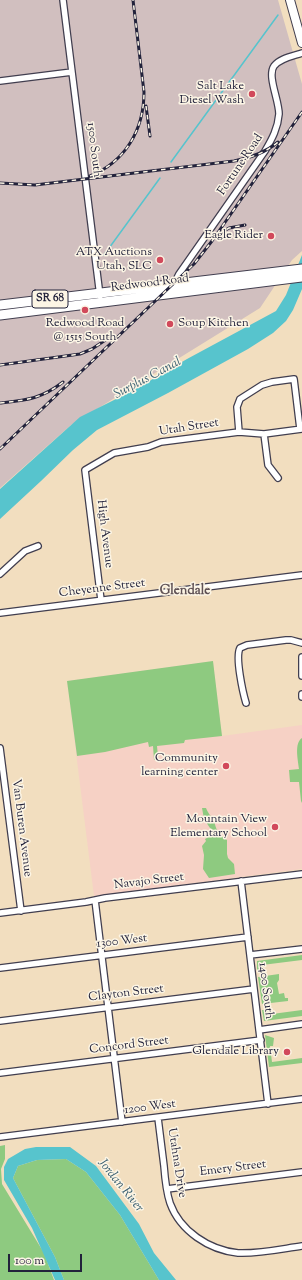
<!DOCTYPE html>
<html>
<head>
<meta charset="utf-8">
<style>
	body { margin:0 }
	#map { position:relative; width:302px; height:1280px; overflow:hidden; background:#f2debf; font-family:"Sorts Mill Goudy",serif }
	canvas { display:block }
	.scale { position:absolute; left:8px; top:1254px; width:74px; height:18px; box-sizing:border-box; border:2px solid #22223b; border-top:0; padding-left:5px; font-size:12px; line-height:14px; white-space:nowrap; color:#22223b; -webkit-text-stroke:3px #fcf5e5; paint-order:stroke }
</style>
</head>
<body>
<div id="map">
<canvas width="302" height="1280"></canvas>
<div class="scale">100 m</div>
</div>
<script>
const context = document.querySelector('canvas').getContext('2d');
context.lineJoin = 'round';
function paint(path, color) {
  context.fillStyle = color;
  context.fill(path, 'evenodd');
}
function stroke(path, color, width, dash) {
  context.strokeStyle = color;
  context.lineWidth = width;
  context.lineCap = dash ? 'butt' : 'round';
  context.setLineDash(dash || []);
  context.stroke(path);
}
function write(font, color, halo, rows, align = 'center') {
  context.font = font + ' "Sorts Mill Goudy",serif';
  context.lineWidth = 3;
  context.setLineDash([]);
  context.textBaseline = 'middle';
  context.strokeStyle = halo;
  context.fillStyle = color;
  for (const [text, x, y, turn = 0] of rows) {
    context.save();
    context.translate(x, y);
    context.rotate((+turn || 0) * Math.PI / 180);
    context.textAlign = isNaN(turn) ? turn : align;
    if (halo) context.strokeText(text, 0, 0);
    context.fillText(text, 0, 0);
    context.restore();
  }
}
const built = new Path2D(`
	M213 661 222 736 302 725V869L94 896 67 681Z`);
const industrial = new Path2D(`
	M0 0H278L302 84V251L292 260 260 308 71 425 0 488Z`);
const green = new Path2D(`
	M213 661 222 736 185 740 184 743 157 746 158 757 156 760H154L153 746 149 747 148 742 105 752 77 756 67 681Z
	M302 738V803L301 801 299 782H290L289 770 299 769C298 760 294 743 302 738Z
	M202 808H206C208 813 210 815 213 819 217 829 216 833 227 840V854L228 858 234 864 235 874 209 878 203 869 204 855 202 846 206 841 205 839 214 834 204 819Z
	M302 955V960L262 965 264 970 257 971V961Z
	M279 974V980L277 983 279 994 284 993 285 998H288V1001L262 1004 258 977Z
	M262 1010H268L272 1014 302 1010V1016L264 1021Z
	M265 1035 274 1038 273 1046H270L272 1062 302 1058V1063L269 1067Z
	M5 1145V1159L1 1169 2 1184 44 1253 54 1280H0V1146Z
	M66 1159 86 1172 120 1215 159 1280H64L55 1257 13 1178 18 1166 37 1160Z`);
const water = new Path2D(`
	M302 255V289L293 310 286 321 273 333 248 349 168 393 97 430 73 450 41 481 0 519V489L80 417 134 390 187 359 276 311 286 295Z
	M36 1147H70L96 1166 139 1224 154 1253 176 1280H159L120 1215 86 1172 66 1159 37 1160 18 1166 13 1178 55 1257 64 1280H55L32 1228 4 1180V1167L8 1159 25 1149Z`);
const stream = new Path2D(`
	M171 162 278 15
	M104 255 160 178`);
const street = new Path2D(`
	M63 0 100 296
	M0 81 72 72
	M176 286V280L179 274 265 151C272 139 278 128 279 114 279 100 267 76 274 66 280 58 293 56 302 53
	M239 432 237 407 240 399 262 385 272 382 294 379 300 429
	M264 434 268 465 278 478
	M0 574 25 551 38 546
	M101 600 85 470 114 453 148 447 161 442 239 432 264 434 302 429
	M0 613 302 575
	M302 657V676
	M302 697V694
	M246 703C243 693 235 657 240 648L247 645 286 640H291L302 643
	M0 748 21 911
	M241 881 268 1104
	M95 900 122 1122
	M0 913 86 902 105 898 302 874
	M250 955 302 949
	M0 968 248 937
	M0 1021 254 989
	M259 1030 302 1024
	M0 1073 261 1040
	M158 1118C160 1134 162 1150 164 1166 165 1179 166 1191 170 1203 180 1231 209 1250 238 1253 259 1254 281 1249 302 1246
	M0 1137 302 1099
	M167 1189 302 1172`);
const secondary = new Path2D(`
	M290 0 302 43`);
const primary = new Path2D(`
	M0 305 302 269
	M0 315 302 277`);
const rail = new Path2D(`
	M146 106 150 136
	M90 176C125 162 144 130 144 92L133 0
	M0 183 35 185 234 161C250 158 265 153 278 142
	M219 234 229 228 245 225
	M0 365 80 354 92 349 110 337
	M0 403C27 400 41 399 63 382
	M0 449 194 264 212 241 302 112`);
const markers = [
	[252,94,4,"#d1495b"],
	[271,236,4,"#d1495b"],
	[160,260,4,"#d1495b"],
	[85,310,4,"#d1495b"],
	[170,324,4,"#d1495b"],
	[226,766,4,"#d1495b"],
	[275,827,4,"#d1495b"],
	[287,1052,4,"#d1495b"]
];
const shields = [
	[50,299,36]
];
const shieldNames = [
	["SR 68",50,299]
];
const poiNames = [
	["Salt Lake",244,87],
	["Diesel Wash",244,101],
	["Eagle Rider",263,236],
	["ATX Auctions",152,253],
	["Utah, SLC",152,267],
	["Redwood Road",85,324,"center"],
	["@ 1515 South",85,338,"center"],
	["Soup Kitchen",178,324,"left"],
	["Community",218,759],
	["learning center",218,773],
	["Mountain View",267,820],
	["Elementary School",267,834],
	["Glendale Library",279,1052]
];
const streetNames = [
	["1500 South",93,150,83],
	["Fortune Road",241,165,-56],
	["Redwood Road",150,284,-7],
	["Utah Street",189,428,-9],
	["High Avenue",104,534,83],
	["Cheyenne Street",102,589,-7],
	["Van Buren Avenue",21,828,83],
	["Navajo Street",149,882,-7],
	["1300 West",122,942,-7],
	["1400 South",265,991,83],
	["Clayton Street",126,994,-7],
	["Concord Street",129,1046,-7],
	["1200 West",150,1108,-7],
	["Utahna Drive",176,1163,81],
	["Emery Street",233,1169,-7]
];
const waterNames = [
	["Surplus Canal",148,379,-28],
	["Jordan River",120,1186,51]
];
const neighbourhoodNames = [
	["Glendale",185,592]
];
paint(built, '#f6d1c5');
paint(industrial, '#d1bfbf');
paint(green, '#8eca80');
paint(water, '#57c4cd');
stroke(stream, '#57c4cd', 1.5);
stroke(street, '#413e4f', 8);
stroke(secondary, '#413e4f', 10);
stroke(primary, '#413e4f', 11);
stroke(street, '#fff', 5.5);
stroke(secondary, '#fff', 8);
stroke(primary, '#fff', 9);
stroke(rail, '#22223b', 3);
stroke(rail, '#fcf5e5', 1.5, [4.5]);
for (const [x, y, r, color] of markers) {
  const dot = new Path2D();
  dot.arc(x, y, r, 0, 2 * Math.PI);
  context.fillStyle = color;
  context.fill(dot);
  stroke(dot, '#fcf5e5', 1.5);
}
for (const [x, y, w] of shields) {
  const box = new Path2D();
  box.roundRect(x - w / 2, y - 9, w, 18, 3);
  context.fillStyle = '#fcf5e5';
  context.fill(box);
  stroke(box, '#22223b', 1);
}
write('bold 11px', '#22223b', null, shieldNames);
write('12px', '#22223b', '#fcf5e5', poiNames, 'right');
write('12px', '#22223b', '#fcf5e5', streetNames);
write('italic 13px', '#355b6e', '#fcf5e5', waterNames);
write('bold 13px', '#5f5155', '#fcf5e5', neighbourhoodNames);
</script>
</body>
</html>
